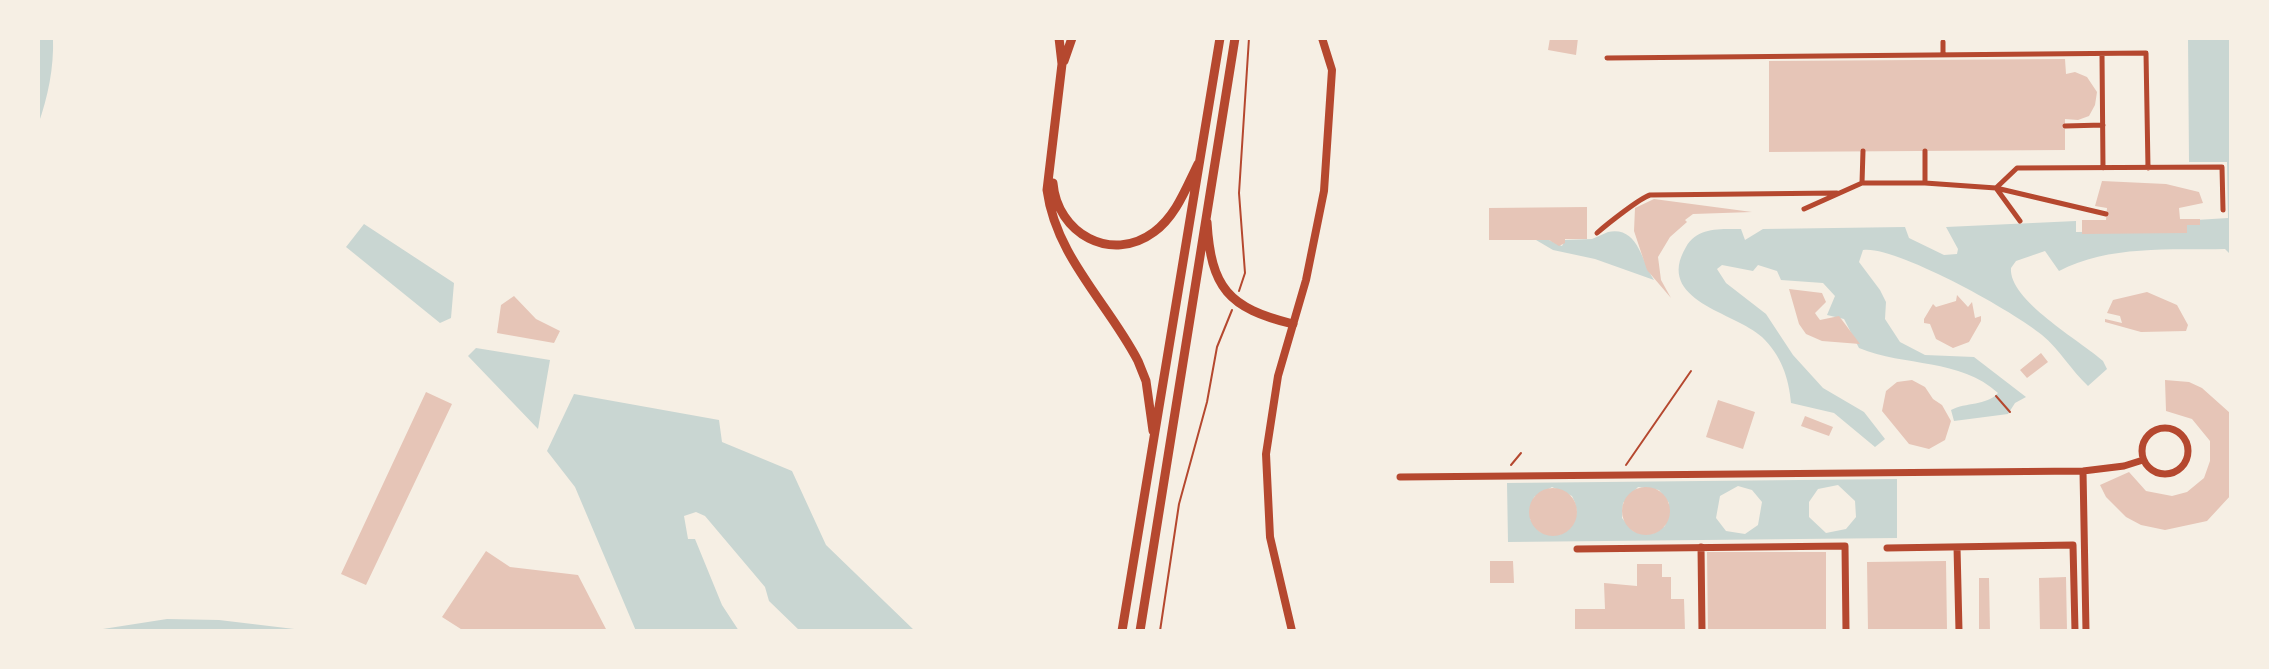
<!DOCTYPE html>
<html>
<head>
<meta charset="utf-8">
<style>
	body { margin:0 }
	#map { position:relative; width:2269px; height:669px; overflow:hidden; background:#f6efe4; font-family:"IBM Plex Sans",sans-serif }
	canvas { display:block }
	.frame { position:absolute; inset:0; border:40px solid #f6efe4; pointer-events:none }
</style>
</head>
<body>
<div id="map">
<canvas width="2269" height="669"></canvas>
<div class="frame"></div>
</div>
<script>
const context = document.querySelector('canvas').getContext('2d');
context.lineJoin = 'round';
function paint(path, color) {
  context.fillStyle = color;
  context.fill(path, 'evenodd');
}
function stroke(path, color, width, dash) {
  context.strokeStyle = color;
  context.lineWidth = width;
  context.lineCap = dash ? 'butt' : 'round';
  context.setLineDash(dash || []);
  context.stroke(path);
}
const water = new Path2D(`
	M38 38H53C54 68 48 97 38 125Z
	M2188 38H2231V255L2225 249C2171 250 2108 245 2059 271L2045 251 2016 261 2011 268C2008 300 2081 341 2103 361L2107 369 2088 386C2071 370 2060 350 2042 335 2015 312 1895 245 1863 250L1859 262 1880 290 1886 302 1885 319 1900 342 1925 355 1974 357 2026 397 2015 403 2008 414 1954 421 1951 410C1966 402 1986 406 1998 393 1960 358 1905 367 1859 348L1844 319 1827 315 1835 296 1823 283 1781 280 1777 271 1758 265 1753 271 1722 265 1717 269 1726 283 1766 314 1793 355 1823 388 1864 412 1885 439 1875 447 1834 413 1791 403C1789 378 1781 355 1762 337 1735 312 1654 301 1686 247 1697 227 1720 229 1741 229L1745 240 1763 229 1905 227 1909 238 1944 255 1957 254 1958 249 1946 227 2076 221V232L2181 231 2182 224 2196 220 2228 218 2227 162H2189Z
	M364 224 454 283 451 318 440 323 346 247Z
	M1608 232C1638 226 1641 260 1654 280L1595 259 1553 250 1536 240H1549L1562 246 1565 240 1592 239Z
	M476 348 550 360 538 429 468 356Z
	M574 394 719 420 722 442 792 471 826 545 915 631H800L769 601 765 587 705 516 696 512 684 516 688 539H695L722 605 739 631H636L575 487 547 451Z
	M1897 479V538L1508 542 1507 483ZM1838 485 1855 501 1856 517 1846 529 1826 533 1809 517V502L1818 489ZM1738 486 1752 490 1762 502 1758 525 1745 534 1726 531 1716 518 1720 496ZM1552 487 1572 496C1581 513 1576 527 1559 535L1540 532 1530 519 1534 497ZM1638 487 1659 490 1669 503 1665 526 1652 534 1633 531 1622 518 1623 503Z
	M167 619 219 620 311 631H90Z`);
const building = new Path2D(`
	M1550 38H1578L1576 55 1548 50Z
	M2065 59 2066 74 2075 72 2087 77 2097 92 2095 105 2089 116 2078 120 2065 119V150L1769 152V61Z
	M2102 181 2166 184 2199 192 2203 203 2179 208 2180 219H2200V225H2187V233L2082 234V220H2106L2107 208 2095 206Z
	M1654 199 1752 212 1693 214 1685 220 1687 222 1670 237 1658 257 1661 280 1671 298 1647 270 1634 231 1635 208Z
	M1587 207V239H1565V243L1559 246 1549 240H1489V208Z
	M1789 289 1822 293 1826 302 1815 313 1817 316 1820 320 1839 316 1860 344 1822 341 1806 334 1799 324Z
	M2147 292 2177 305 2188 325 2186 331 2141 332 2105 322V319L2122 323 2120 316 2107 313 2113 300Z
	M1957 295 1968 307 1972 302 1975 318 1981 316V321L1969 342 1953 348 1936 339 1930 324 1924 323V319L1933 304 1936 307 1956 301Z
	M514 296 536 319 560 331 554 343 497 333 501 305Z
	M2041 353 2048 362 2027 378 2020 370Z
	M1912 380 1925 387 1933 399 1942 405 1951 421 1945 440 1929 449 1909 444 1882 411 1886 391 1897 382Z
	M2165 380 2189 382 2202 388 2230 413 2231 495 2207 521 2165 530 2141 525 2126 517 2106 497 2100 485 2129 472 2146 491 2172 496 2187 492 2204 478 2210 461V441L2192 419 2166 411Z
	M426 392 452 404 366 585 341 574Z
	M1718 400 1755 412 1743 449 1706 437Z
	M1805 416 1833 427 1829 436 1801 426Z
	M1622 511a24 24 0 1 1 48 0a24 24 0 1 1-48 0Z
	M1529 512a24 24 0 1 1 48 0a24 24 0 1 1-48 0Z
	M486 551 510 567 578 575 607 631H464L442 617Z
	M1707 552H1826V631H1708Z
	M1490 561H1513L1514 583H1490Z
	M1946 561 1947 631H1868L1867 562Z
	M1637 564H1662V577H1671V599H1684L1685 631H1575V609H1605L1604 583 1637 586Z
	M2066 577 2067 631H2040L2039 578Z
	M1979 578H1989L1990 631H1979Z`);
const path = new Path2D(`
	M1239 291 1245 273 1239 193 1249 38
	M1996 396 2010 412
	M1511 465 1521 453
	M1626 465 1691 371
	M1160 631 1179 504 1207 402 1217 347 1232 310`);
const pedestrian = new Path2D(`
	M1943 42V54
	M2102 54 2103 168
	M1607 58 2146 53 2148 168
	M2065 126 2103 125
	M1862 183 1863 151
	M1925 183V151
	M1804 209 1862 183H1925L1996 188 2106 214
	M2020 221 1996 188 2017 168 2222 167 2223 210
	M1597 233C1606 225 1640 198 1650 195L1837 193`);
const minor = new Path2D(`
	M2142 451a23 23 0 1 1 46 0a23 23 0 1 1-46 0Z
	M2083 471 2086 631
	M1400 477 2083 471 2124 466 2143 460
	M1701 547 1702 631
	M1957 547 1959 631
	M1887 548 2073 545 2075 631
	M1577 549 1845 546 1846 631`);
const tertiary = new Path2D(`
	M1292 631 1270 537 1266 454 1278 376 1306 280 1324 191 1332 70 1322 38`);
const secondary = new Path2D(`
	M1059 38 1062 64 1047 190C1056 257 1108 303 1138 361L1146 381 1153 431
	M1064 61 1072 38
	M1053 183C1057 233 1111 264 1154 232 1176 216 1186 188 1198 164
	M1207 222C1211 288 1228 308 1293 324
	M1122 631 1220 38
	M1140 631 1235 38`);
paint(water, '#c9d6d2');
paint(building, '#e6c5b7');
stroke(path, '#b5482f', 2);
stroke(pedestrian, '#b5482f', 5);
stroke(minor, '#b5482f', 7);
stroke(tertiary, '#b5482f', 8);
stroke(secondary, '#b5482f', 9);
</script>
</body>
</html>
